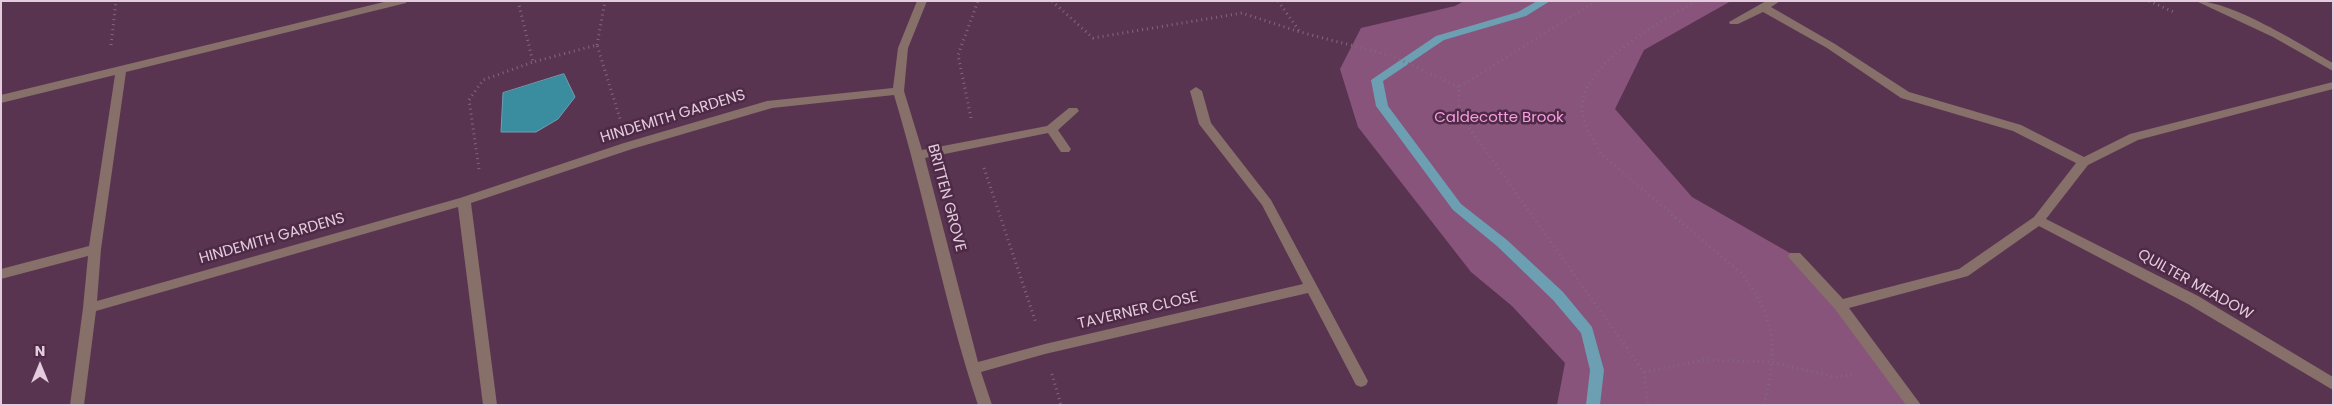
<!DOCTYPE html>
<html>
<head>
<meta charset="utf-8">
<style>
	body { margin:0 }
	#map { position:relative; width:2334px; height:406px; overflow:hidden; background:#593451; font-family:Poppins,sans-serif }
	canvas { display:block }
	.frame { position:absolute; inset:0; border:2px solid #e3ccdd; pointer-events:none }
	.north { position:absolute; left:15px; top:341px; width:50px; height:50px; -webkit-text-stroke:4px #4e2a46; paint-order:stroke; rotate:0deg; font-size:14px; font-weight:700; line-height:20px; text-align:center; color:#e3ccdd }
	.north::after { content:''; display:block; margin:auto; width:18px; height:22px; background:#e3ccdd; clip-path:polygon(50% 0,100% 100%,50% 72%,0 100%) }
</style>
</head>
<body>
<div id="map">
<canvas width="2334" height="406"></canvas>
<div class="frame"></div>
<div class="north">N</div>
</div>
<script>
const context = document.querySelector('canvas').getContext('2d');
context.lineJoin = 'round';
function paint(path, color) {
  context.fillStyle = color;
  context.fill(path, 'evenodd');
}
function stroke(path, color, width, dash) {
  context.strokeStyle = color;
  context.lineWidth = width;
  context.lineCap = dash ? 'butt' : 'round';
  context.setLineDash(dash || []);
  context.stroke(path);
}
function write(font, color, halo, rows, align = 'center') {
  context.font = font + ' Poppins,sans-serif';
  context.lineWidth = 5;
  context.setLineDash([]);
  context.textBaseline = 'middle';
  context.strokeStyle = halo;
  context.fillStyle = color;
  for (const [text, x, y, turn = 0] of rows) {
    context.save();
    context.translate(x, y);
    context.rotate((+turn || 0) * Math.PI / 180);
    context.textAlign = isNaN(turn) ? turn : align;
    if (halo) context.strokeText(text, 0, 0);
    context.fillText(text, 0, 0);
    context.restore();
  }
}
const green = new Path2D(`
	M1464 1H1731L1644 50 1615 109 1692 197 1795 256 1914 405H1557L1565 363 1512 306 1471 272 1358 127 1340 69 1361 28 1455 6Z`);
const water = new Path2D(`
	M564 74 575 97 558 119 536 132H501L503 93Z`);
const stream = new Path2D(`
	M1537 1H1550L1526 16 1444 40 1383 81 1388 106 1461 204 1507 240 1563 292 1592 327 1604 370 1600 405H1586L1590 370 1581 333 1553 300 1497 246 1453 210 1376 106 1371 80 1436 36 1518 12Z`);
const path = new Path2D(`
	M518 1 533 62 597 45 621 122
	M1052 1 1093 38 1242 13 1300 32 1392 56 1459 87
	M1278 1 1300 32
	M1596 1 1459 87V106L1468 126 1644 372 1648 405
	M1696 1C1662 21 1586 61 1582 105 1581 123 1594 141 1602 155L1741 273C1777 319 1778 350 1764 405
	M2149 1 2176 13
	M111 45 116 1
	M597 45 605 1
	M971 118 958 55 978 1
	M984 168 1036 323
	M479 169 469 100 483 80 533 62
	M1644 372 1704 360 1771 362 1837 377 1855 374
	M1052 374 1061 405`);
const minor = new Path2D(`
	M388 1H407L406 3 126 72 101 249 97 301 460 198 624 143 767 101 893 88 898 48 917 1H927L908 48 904 91 922 150 1047 126 1069 108H1077L1079 111 1058 130 1071 149 1069 152H1061L1048 133 925 158 978 362 1045 344 1303 284 1262 205 1199 124 1190 91 1196 87 1202 91 1211 123 1271 200 1368 381 1366 385 1361 387 1356 385 1308 293 1045 354 981 372 992 405H978C944 303 925 197 894 95L772 108 632 149 471 203 497 405H483L458 207 96 311 84 405H70L83 308 88 256 1 279V269L89 246 115 75 1 103V95Z
	M1766 1H1780L1771 7 1835 44 1909 92 2021 125 2084 157 2130 134 2333 82V89L2138 140 2088 165 2046 219 2198 296 2333 377V390L2188 304 2039 226 1968 276 1849 308 1921 405H1906L1835 309 1790 259 1788 256 1790 253H1800L1843 299 1959 269 2034 217 2076 163 2013 131 1901 98 1827 48 1763 12 1738 24H1730L1729 22Z
	M2196 1C2232 1 2300 44 2333 63V71L2273 37Z`);
const streetNames = [
	["HINDEMITH GARDENS",673,117,-17],
	["BRITTEN GROVE",946,198,75],
	["HINDEMITH GARDENS",272,239,-16],
	["QUILTER MEADOW",2195,285,29],
	["TAVERNER CLOSE",1138,311,-13]
];
const parkNames = [
	["Caldecotte Brook",1499,118]
];
paint(green, '#88547c');
paint(water, '#3a8c9f');
stroke(water, '#6d9fb2', 1);
paint(stream, '#6d9fb2');
stroke(path, '#86657e', 3, [1, 4]);
paint(minor, '#867069');
write('15px', '#e3ccdd', '#4e2a46', streetNames);
write('15px', '#f79ee2', '#4e2a46', parkNames);
</script>
</body>
</html>
